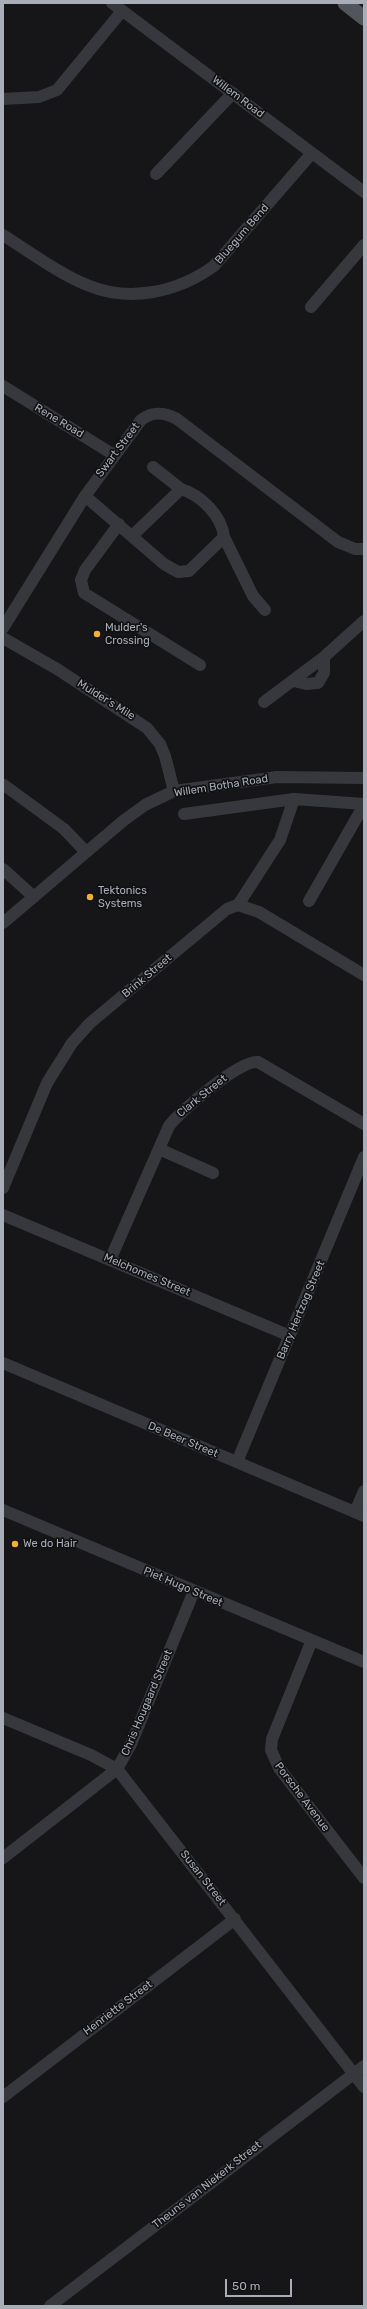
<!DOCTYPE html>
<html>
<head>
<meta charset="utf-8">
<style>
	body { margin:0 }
	#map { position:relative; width:367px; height:2309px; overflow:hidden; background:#161618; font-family:Rubik,sans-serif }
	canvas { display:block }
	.frame { position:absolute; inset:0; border:4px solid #a8adb8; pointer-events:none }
	.scale { position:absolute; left:225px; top:2279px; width:67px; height:18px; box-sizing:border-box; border:2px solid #a8adb8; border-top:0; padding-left:5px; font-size:12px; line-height:14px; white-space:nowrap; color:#a8adb8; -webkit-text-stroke:3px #111113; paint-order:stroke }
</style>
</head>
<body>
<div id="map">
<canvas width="367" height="2309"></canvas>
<div class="frame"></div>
<div class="scale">50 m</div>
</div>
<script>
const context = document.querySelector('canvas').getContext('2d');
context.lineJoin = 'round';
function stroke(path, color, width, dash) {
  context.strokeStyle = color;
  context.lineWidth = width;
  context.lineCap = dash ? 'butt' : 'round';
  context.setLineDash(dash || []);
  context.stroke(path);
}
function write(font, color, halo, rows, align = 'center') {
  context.font = font + ' Rubik,sans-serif';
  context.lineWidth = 3.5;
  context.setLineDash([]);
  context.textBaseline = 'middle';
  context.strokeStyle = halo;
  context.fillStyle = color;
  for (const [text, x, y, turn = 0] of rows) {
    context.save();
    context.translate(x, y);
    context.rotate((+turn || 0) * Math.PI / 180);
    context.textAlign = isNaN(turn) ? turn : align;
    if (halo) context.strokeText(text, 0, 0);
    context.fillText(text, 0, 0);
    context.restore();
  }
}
const minor = new Path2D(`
	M112 3 364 192
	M3 99 39 97 57 90 122 11
	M156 174 233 93
	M3 235C30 252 58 273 87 285 130 303 178 292 214 266L312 153
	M311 307 364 245
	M3 386 114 455
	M153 467 181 489
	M85 496 164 564 178 572 189 571 224 537
	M119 524 85 570 81 580 84 593 200 665
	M132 536 181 489C201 495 222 516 224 537L253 596 265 610
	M3 628 85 496 141 420C153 411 164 412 177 419L338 542 355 549H364
	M3 638 57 669 147 728 160 744 165 756 174 791
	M294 681 306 684 318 683 324 673V657
	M264 702 324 657 364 621
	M4 785 64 829 86 852
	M184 814 294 799 364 804
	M3 869 34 897
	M309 901 364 805
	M238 905 280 840 294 799
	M3 923 123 821 145 805 174 791 277 777 364 778
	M159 1149 213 1173
	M3 1188 47 1083 72 1043 90 1023 227 909 238 905 259 912 364 975
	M3 1215 290 1336
	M110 1260 169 1126C180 1111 241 1059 258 1062L364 1124
	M3 1363 364 1516
	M237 1462 364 1157
	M3 1510 364 1662
	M355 1512 364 1491
	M312 1640 272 1739 271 1750 279 1768 364 1878
	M3 1718 91 1755 117 1769 364 2087
	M3 1858 117 1769 131 1744 194 1591
	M3 2097 235 1919
	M50 2306 364 2066`);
const major = new Path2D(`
	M345 3 364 18`);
const markers = [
	[97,634,4,"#f2b134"],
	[90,897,4,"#f2b134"],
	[15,1544,4,"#f2b134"]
];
const streetNames = [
	["Willem Road",238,97,37],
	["Bluegum Bend",242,234,-49],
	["Rene Road",59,421,31],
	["Swart Street",118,450,-53],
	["Mulder's Mile",106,700,32],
	["Willem Botha Road",221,786,-9],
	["Brink Street",147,976,-40],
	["Clark Street",202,1096,-39],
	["Melchomes Street",147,1275,23],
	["Barry Hertzog Street",301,1310,-67],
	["De Beer Street",183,1440,23],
	["Piet Hugo Street",183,1587,23],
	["Chris Hougaard Street",147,1703,-67],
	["Porsche Avenue",302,1797,53],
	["Susan Street",203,1878,52],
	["Henriette Street",118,2008,-37],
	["Theuns van Niekerk Street",207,2185,-38]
];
const poiNames = [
	["Mulder's",105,628],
	["Crossing",105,641],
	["Tektonics",98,891],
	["Systems",98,904],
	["We do Hair",23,1544]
];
stroke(minor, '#37383d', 12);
stroke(major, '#53555c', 15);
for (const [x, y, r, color] of markers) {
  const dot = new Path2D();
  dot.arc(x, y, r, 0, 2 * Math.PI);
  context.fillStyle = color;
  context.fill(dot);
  stroke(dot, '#111113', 1.5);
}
write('11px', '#a8adb8', '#111113', streetNames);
write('11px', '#a8adb8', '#111113', poiNames, 'left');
</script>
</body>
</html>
